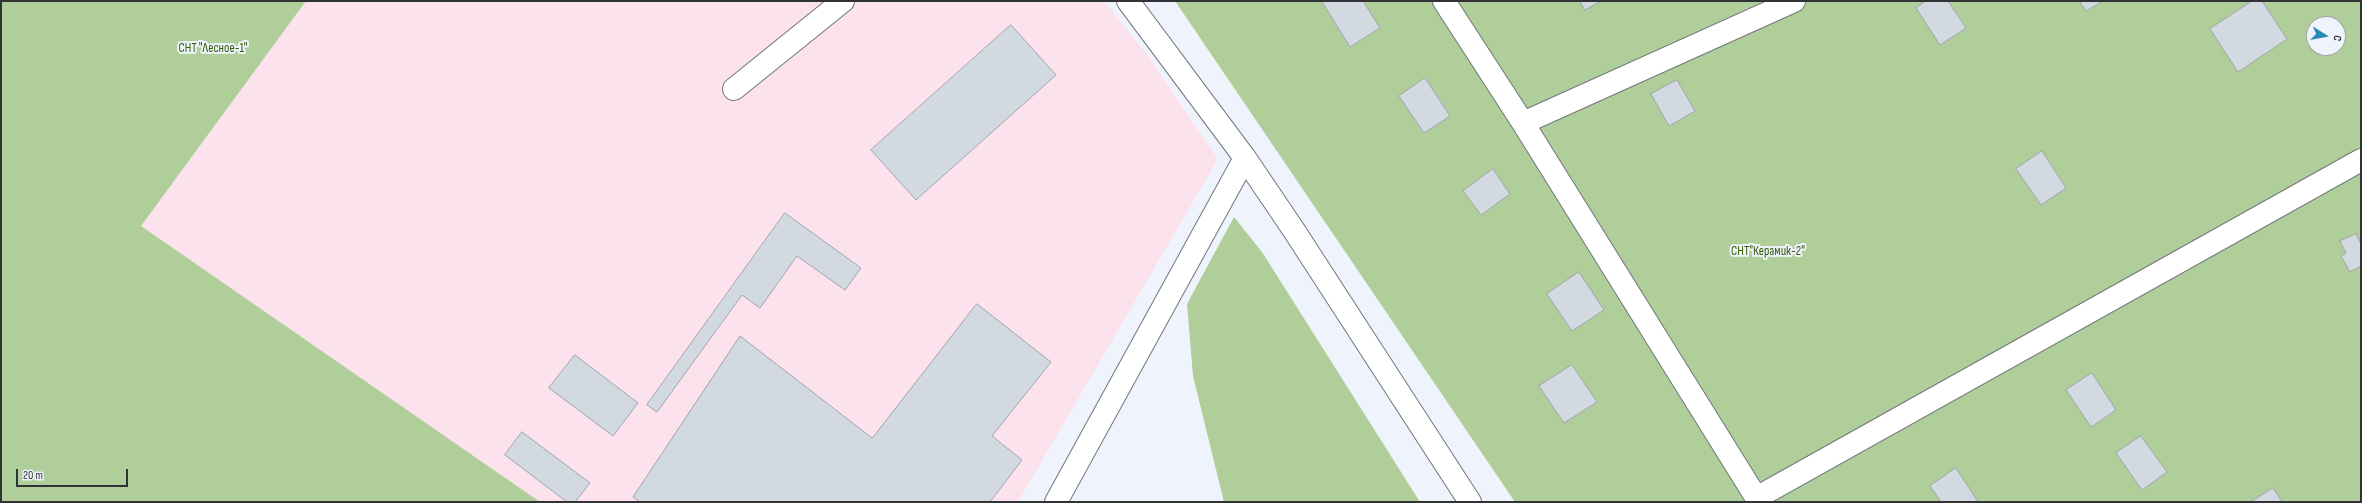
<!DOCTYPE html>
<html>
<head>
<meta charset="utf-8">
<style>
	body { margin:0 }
	#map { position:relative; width:2362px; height:503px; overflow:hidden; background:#eff4fc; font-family:"Sofia Sans Condensed",sans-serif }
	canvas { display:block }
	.frame { position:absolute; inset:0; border:2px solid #303235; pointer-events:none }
	.north { position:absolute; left:2306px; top:16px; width:40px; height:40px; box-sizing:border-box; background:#eff4fc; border:1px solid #a3a6ac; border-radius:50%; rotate:101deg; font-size:11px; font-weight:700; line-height:16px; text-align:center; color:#303235 }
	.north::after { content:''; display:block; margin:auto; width:14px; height:18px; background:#298ab5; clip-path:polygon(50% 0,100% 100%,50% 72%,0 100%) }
	.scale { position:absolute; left:16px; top:469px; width:112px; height:18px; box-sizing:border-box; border:2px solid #303235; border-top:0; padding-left:5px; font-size:12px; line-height:14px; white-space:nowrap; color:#303235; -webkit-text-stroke:3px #eff4fc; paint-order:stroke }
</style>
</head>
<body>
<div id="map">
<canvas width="2362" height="503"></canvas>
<div class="frame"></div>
<div class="north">С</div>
<div class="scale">20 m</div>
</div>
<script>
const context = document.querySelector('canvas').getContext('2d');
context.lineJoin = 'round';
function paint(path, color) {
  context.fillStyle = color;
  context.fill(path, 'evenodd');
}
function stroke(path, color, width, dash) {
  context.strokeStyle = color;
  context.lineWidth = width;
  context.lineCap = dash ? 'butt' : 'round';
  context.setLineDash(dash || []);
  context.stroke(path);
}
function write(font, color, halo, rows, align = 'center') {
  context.font = font + ' "Sofia Sans Condensed",sans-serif';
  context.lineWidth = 4;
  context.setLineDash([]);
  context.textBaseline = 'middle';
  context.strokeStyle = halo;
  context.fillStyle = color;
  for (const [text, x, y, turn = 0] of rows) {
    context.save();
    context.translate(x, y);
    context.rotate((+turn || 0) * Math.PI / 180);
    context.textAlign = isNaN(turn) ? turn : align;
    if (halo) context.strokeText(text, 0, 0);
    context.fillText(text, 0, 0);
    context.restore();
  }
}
const industrial = new Path2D(`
	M306 1H1104L1146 53 1218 159 1018 502H1V129L141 226Z`);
const green = new Path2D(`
	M1 1H306L141 226 540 502H1Z
	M1175 1H2361V502H1515ZM2314 24H2338V48H2314Z
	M1234 217 1262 252 1420 502H1224L1193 376 1187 304Z`);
const building = new Path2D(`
	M1324 1H1363L1380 28 1350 47 1322 2Z
	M1580 1H1601L1585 10Z
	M1926 1H1948L1966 28 1940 45 1916 8Z
	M2080 1H2103L2086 11Z
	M2252 1H2262L2287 39 2238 72 2210 29Z
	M1011 25 1056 75 916 200 871 150Z
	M1425 78 1450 116 1424 133 1399 96Z
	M1677 80 1695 111 1669 126 1651 94Z
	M2042 151 2066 188 2041 205 2016 169Z
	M1493 169 1510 194 1481 215 1463 191Z
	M785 213 861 268 845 290 797 256 760 308 742 295 657 412 647 405Z
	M2356 234 2361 244V266L2350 272 2341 256 2346 253 2340 241Z
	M1579 272 1604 310 1572 331 1547 294Z
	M977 304 1051 362 992 436 1022 460 990 502H640L633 497 740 336 872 438Z
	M575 355 638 403 613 436 549 388Z
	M1572 365 1597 402 1564 423 1539 386Z
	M2092 373 2116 410 2091 427 2066 390Z
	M522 432 590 483 575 502H567L505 455Z
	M2141 436 2167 472 2142 490 2116 453Z
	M1956 468 1978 502H1941L1930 486Z
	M2273 488 2282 502H2251Z`);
const minor = new Path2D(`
	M1128 1 1245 158 1295 232 1470 502
	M1444 1 1523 123 1759 502
	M734 89 843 1
	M1523 123 1794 1
	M1756 498 2361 160
	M1056 502 1245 158`);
const parkNames = [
	["СНТ \"Лесное-1\"",213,49],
	["СНТ\"Керамик-2\"",1768,252]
];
paint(industrial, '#fbe2ec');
paint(green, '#afce99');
paint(building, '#d3d9e0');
stroke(building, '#a1a6ad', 1);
stroke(minor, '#71767c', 24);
stroke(minor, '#fff', 22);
write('13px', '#355b07', '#eff4fc', parkNames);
</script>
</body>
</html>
